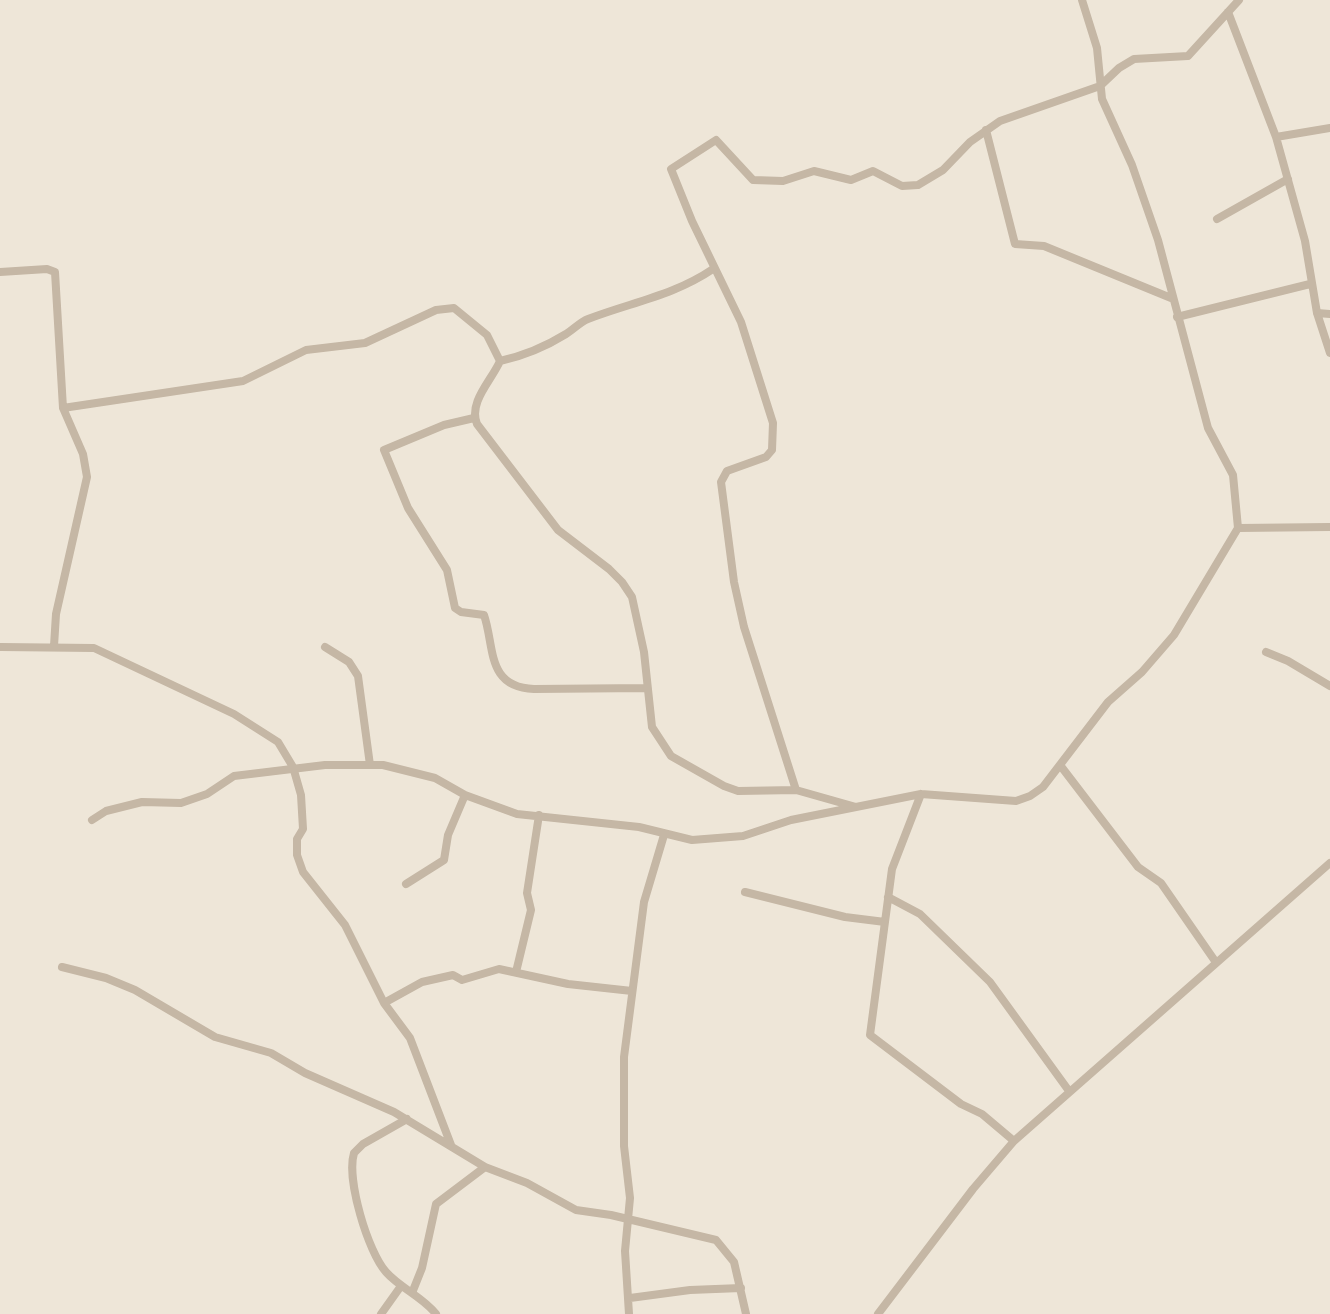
<!DOCTYPE html>
<html>
<head>
<meta charset="utf-8">
<style>
	body { margin:0 }
	canvas { display:block; background:#eee6d8 }
</style>
</head>
<body>
<canvas width="1330" height="1314"></canvas>
<script>
const context = document.querySelector('canvas').getContext('2d');
context.lineJoin = 'round';
function stroke(path, color, width, dash) {
  context.strokeStyle = color;
  context.lineWidth = width;
  context.lineCap = dash ? 'butt' : 'round';
  context.setLineDash(dash || []);
  context.stroke(path);
}
const minor = new Path2D(`
	M1228 12 1276 137 1305 241 1317 313 1330 353
	M986 130 1015 244 1044 246 1171 298
	M1276 137 1330 128
	M1217 219 1288 179
	M0 272 47 269 55 272 63 408 83 454 87 477 56 614 54 646
	M1317 313 1330 314
	M1177 317 1310 284
	M500 361C523 356 545 347 566 334 573 330 580 322 588 319 632 302 673 296 713 269
	M63 408 243 381 306 350 365 343 436 310 454 308 487 335 500 361C492 380 468 402 477 424L558 530 609 569 622 582 632 597 644 652 652 727 671 756 724 786 738 791 796 790 856 807
	M474 418 444 425 384 450 408 508 447 570 455 608 461 612 484 615C495 647 486 687 534 689L647 688
	M1238 528 1330 527
	M0 647 94 648 234 714 278 742 293 767 301 795 303 829 297 839V855L303 872 345 925 384 1003 410 1038 451 1145
	M325 647 349 662 358 676 370 765
	M1266 652 1288 661 1330 686
	M1060 765 1138 867 1161 883 1215 961
	M796 790 744 627 734 582 721 482 727 471 766 457 772 450 773 423 741 322 692 221 671 169 716 140 753 180 783 181 814 171 851 180 873 171 902 186 918 185 943 170 970 142 1000 121 1100 86 1119 68 1134 59 1188 56 1239 0
	M921 794 892 869 870 1035 961 1104 982 1114 1014 1141
	M92 820 106 811 142 802 181 803 207 794 234 776 325 765H383L435 778 465 795 517 814 639 827 692 840 743 836 791 820 921 794 1016 801 1030 796 1043 787 1108 702 1142 672 1174 635 1238 528 1233 475 1208 428 1158 240 1132 165 1102 99 1097 48 1082 0
	M406 884 444 860 448 835 465 795
	M745 892 845 917 885 922
	M888 897 920 914 990 982 1069 1091
	M62 967 106 978 135 990 215 1037 271 1053 305 1073 394 1112 485 1167 527 1183 576 1210 611 1215 716 1240 734 1262 746 1314
	M516 972 531 910 527 893 539 815
	M384 1003 422 982 453 975 462 980 499 969 568 984 632 991
	M407 1119 363 1144 354 1153C346 1179 368 1252 386 1272 400 1288 423 1297 436 1314
	M412 1293 422 1268 436 1204 485 1167
	M630 1298 690 1290 741 1288
	M381 1314 401 1286
	M629 1314 625 1251 630 1198 624 1146V1057L644 902 664 835
	M878 1314 973 1189 1014 1141 1330 863`);
stroke(minor, '#c5b7a5', 8);
</script>
</body>
</html>
